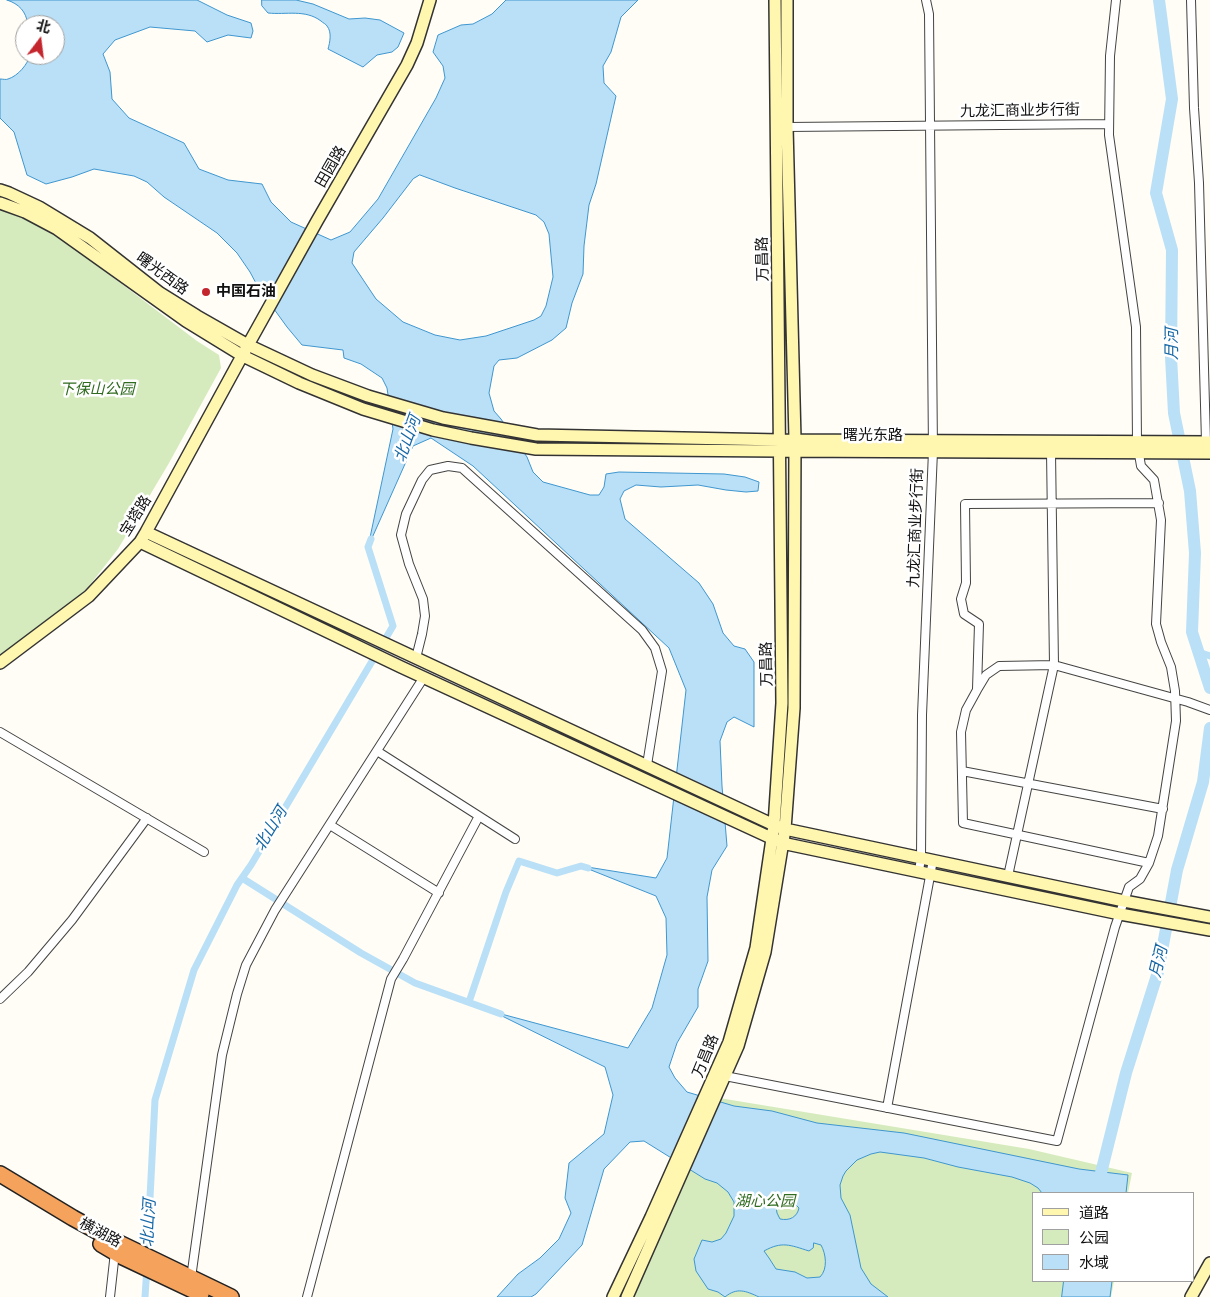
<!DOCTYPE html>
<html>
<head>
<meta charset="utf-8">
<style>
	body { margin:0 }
	#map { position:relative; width:1210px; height:1297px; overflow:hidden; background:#fffdf5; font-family:"Libre Baskerville","Noto Sans SC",serif }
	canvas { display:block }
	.legend { position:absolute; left:1032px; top:1192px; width:162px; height:90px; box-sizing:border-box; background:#fff; border:1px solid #a0a0a0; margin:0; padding:6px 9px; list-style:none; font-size:15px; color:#111 }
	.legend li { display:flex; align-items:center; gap:10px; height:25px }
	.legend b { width:25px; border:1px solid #a0a0a0 }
	.north { position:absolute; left:15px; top:15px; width:50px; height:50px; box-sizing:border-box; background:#fff; border:1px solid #a0a0a0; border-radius:50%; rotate:15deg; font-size:14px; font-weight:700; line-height:20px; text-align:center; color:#111 }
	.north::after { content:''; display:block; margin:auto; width:18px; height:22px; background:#c4262e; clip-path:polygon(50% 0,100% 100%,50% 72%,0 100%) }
</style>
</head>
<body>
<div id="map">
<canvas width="1210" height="1297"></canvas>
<ul class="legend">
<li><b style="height:6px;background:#fff6b0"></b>道路</li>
<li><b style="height:14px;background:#d5ebbd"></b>公园</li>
<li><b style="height:14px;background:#b9e0f7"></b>水域</li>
</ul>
<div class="north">北</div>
</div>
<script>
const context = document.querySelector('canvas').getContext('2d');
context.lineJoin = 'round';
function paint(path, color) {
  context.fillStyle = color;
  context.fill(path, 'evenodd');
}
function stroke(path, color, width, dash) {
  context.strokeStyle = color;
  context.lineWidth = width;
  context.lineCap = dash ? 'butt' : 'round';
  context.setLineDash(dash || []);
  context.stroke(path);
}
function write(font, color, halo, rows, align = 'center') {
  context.font = font + ' "Libre Baskerville","Noto Sans SC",serif';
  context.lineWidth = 5;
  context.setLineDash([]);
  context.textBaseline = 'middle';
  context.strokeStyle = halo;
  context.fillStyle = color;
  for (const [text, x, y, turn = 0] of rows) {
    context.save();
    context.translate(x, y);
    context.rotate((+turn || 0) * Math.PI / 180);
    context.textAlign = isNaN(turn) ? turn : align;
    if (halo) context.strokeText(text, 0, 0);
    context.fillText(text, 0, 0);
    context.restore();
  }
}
const green = new Path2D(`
	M0 210 23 218 69 244 197 341 219 355 221 368 169 463 118 549 89 586 66 609 0 656Z
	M707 1096 1029 1149 1132 1173 1128 1193H1034V1281H1114L1111 1297H619Z`);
const water = new Path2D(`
	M7 0H197L227 15 251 23 253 31 251 38 228 35 207 42 195 31 150 27 115 40 103 54 110 72 112 99 129 118 184 143 199 169 228 180 262 184 271 202 291 222 331 240 350 232 378 199 436 98 445 78 443 66 433 52 438 35 461 25 473 24 492 14 506 0H638L621 17 611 52 603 66 604 83 616 96 596 184 589 205 584 246 583 274 572 303 566 328 552 340 517 358 499 360 494 366 489 393 494 411 501 419 527 457 533 472 543 482 590 495H599L604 487 606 474 619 472 724 474 745 477 759 482 758 491 746 492 726 490 698 485 661 487 636 485 624 491 620 499 625 519 699 583 713 604 723 633 734 646 745 649 754 662V727L734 717 727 722 720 741 722 786 727 846 712 870 707 897 708 961 698 989V1007L677 1043 669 1067 675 1078 687 1092 734 1106 772 1111 817 1123 904 1133 1079 1169 1128 1175 1126 1193H1042L1038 1188 1030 1183 1012 1177 958 1167 924 1158 880 1152 871 1154 857 1160 846 1171 843 1176 840 1185 841 1198 850 1215 861 1268 871 1284 888 1297H759C746 1291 737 1287 725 1297L718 1292 708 1289 696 1271 694 1259 702 1240 712 1242 721 1239 726 1233 734 1216V1202L728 1192 717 1183 705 1179 644 1141 630 1142 604 1169 582 1245 536 1294 531 1297H497L518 1274 540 1258 559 1239 571 1213 565 1198 569 1163 604 1134 613 1095 605 1067 494 1012 628 1048 652 1008 667 955 666 918 656 896 581 866 656 878 667 858 686 690 669 648 473 466 431 438 413 446 368 547 393 429 387 388 382 378 361 364 344 358 343 350 302 345 287 327 258 287 250 272 237 253 217 233 164 197 147 182 134 176 94 169 72 177 46 184 27 175 14 132 0 118V79C3 79 6 80 8 79 18 76 28 64 30 55H55V25H28C26 11 19 4 7 0ZM420 175 455 188 536 215 544 222 549 234 553 277 546 306 541 316 534 320 486 336 460 340 435 335 403 322 376 299 352 263 354 252 383 218 413 179ZM791 1200 799 1208C797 1217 790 1221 780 1219L777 1213 776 1206 784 1201ZM814 1243 821 1245C826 1254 828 1269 820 1277L807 1278 795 1272 776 1269 769 1258 764 1251C782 1241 790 1245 809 1251L813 1248Z
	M262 0H296L313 4 349 19 365 18 380 20 404 33 398 47 392 52 377 55 363 67 328 49C330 42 332 32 327 26 326 24 323 23 321 21 305 9 286 15 268 13L262 6Z
	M1064 1281H1112L1110 1297H1062Z`);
const canal = new Path2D(`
	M1198 652 1210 656
	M242 878 361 953 415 983 501 1014
	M469 1002 506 892 519 861 557 873 581 866 588 868
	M147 1256 155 1100 194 970 237 885 251 865 393 626 368 547 371 539
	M145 1297 147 1267`);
const river = new Path2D(`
	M1159 0 1172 99 1156 193 1172 250 1171 357 1174 413 1190 491 1195 553 1192 632 1210 688
	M1096 1193 1126 1073 1158 972 1177 870 1203 782 1210 728`);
const street = new Path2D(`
	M1191 0 1194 108 1199 183 1206 442
	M787 127 1109 124
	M416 658 422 634 425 616 423 599 409 564 401 535 406 514 422 480 430 470 448 466 462 468 642 630 655 648 662 671 647 765
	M977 689 979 624 964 614 961 599 966 583 965 504 1159 503
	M0 732 204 852
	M377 751 515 839
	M962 771 1163 809
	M330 825 439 893
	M1149 863 963 823 961 732 966 710 977 690 986 675 999 666 1054 665 1188 702 1210 710
	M919 871 921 858 922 715 933 451 929 14 926 0
	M1008 876 1054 665 1051 452
	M0 999 28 972 72 920 147 818
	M725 1076 1057 1141 1115 927 1129 887 1140 879 1149 863 1158 836 1176 721 1175 691 1171 667 1161 642 1156 624 1161 520 1154 480 1141 466 1137 442 1136 327 1109 135 1110 56 1116 0
	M887 1108 933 860
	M191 1278 222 1055 237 994 246 965 275 910 424 677
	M110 1297 115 1252
	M307 1297 391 979 403 959 479 816`);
const secondary = new Path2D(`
	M0 190 9 193 39 207 90 238 160 293 197 316 248 345 312 375 368 396 443 418 537 435 780 440 1210 442
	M0 203 25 212 57 229 186 321 243 356 299 383 363 409 433 430 471 438 536 449 780 451 1210 453
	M146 532 774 825 785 829 1124 901 1210 917
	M140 542 401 667 782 843 1120 914 1210 930
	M0 663 89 596 140 542 146 532 248 345 317 221 407 65 417 43 430 0
	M613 1297 651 1217 729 1042 756 948 774 825 782 703 775 0
	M627 1297 738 1046 765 952 785 829 794 708 795 439 787 127V0
	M1191 1297 1210 1263`);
const highway = new Path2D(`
	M0 1174 73 1218 115 1241 231 1297
	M101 1244 123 1257 201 1294`);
const markers = [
	[206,292,5,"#c4262e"]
];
const streetNames = [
	["九龙汇商业步行街",1020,111,-1],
	["田园路",331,167,-60],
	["万昌路",763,259,-91],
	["曙光西路",162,274,36],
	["曙光东路",873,436],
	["宝塔路",136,516,-58],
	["九龙汇商业步行街",916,528,-88],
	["万昌路",767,664,-91],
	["万昌路",706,1056,-68],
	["横湖路",100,1233,28]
];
const poiNames = [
	["中国石油",216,292]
];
const parkNames = [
	["下保山公园",97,390],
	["湖心公园",765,1202]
];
const waterNames = [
	["月河",1172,344,-90],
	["北山河",408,439,-70],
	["北山河",271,829,-59],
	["月河",1159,962,-77],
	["北山河",149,1223,-87]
];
paint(green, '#d5ebbd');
paint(water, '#b9e0f7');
stroke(water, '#3f96cf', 1);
stroke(canal, '#b9e0f7', 7);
stroke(river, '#b9e0f7', 12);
stroke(street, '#444', 10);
stroke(secondary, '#333', 14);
stroke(highway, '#222', 18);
stroke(street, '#fff', 8);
stroke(secondary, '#fff6b0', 11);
stroke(highway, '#f5a25d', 15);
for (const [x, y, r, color] of markers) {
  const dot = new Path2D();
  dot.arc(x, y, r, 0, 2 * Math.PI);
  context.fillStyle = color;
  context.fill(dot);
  stroke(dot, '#fff', 2);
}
write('15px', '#111', '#fff', streetNames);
write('bold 15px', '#111', '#fff', poiNames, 'left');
write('italic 15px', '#2f6b1f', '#fff', parkNames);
write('italic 16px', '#1768a6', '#fff', waterNames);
</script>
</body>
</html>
